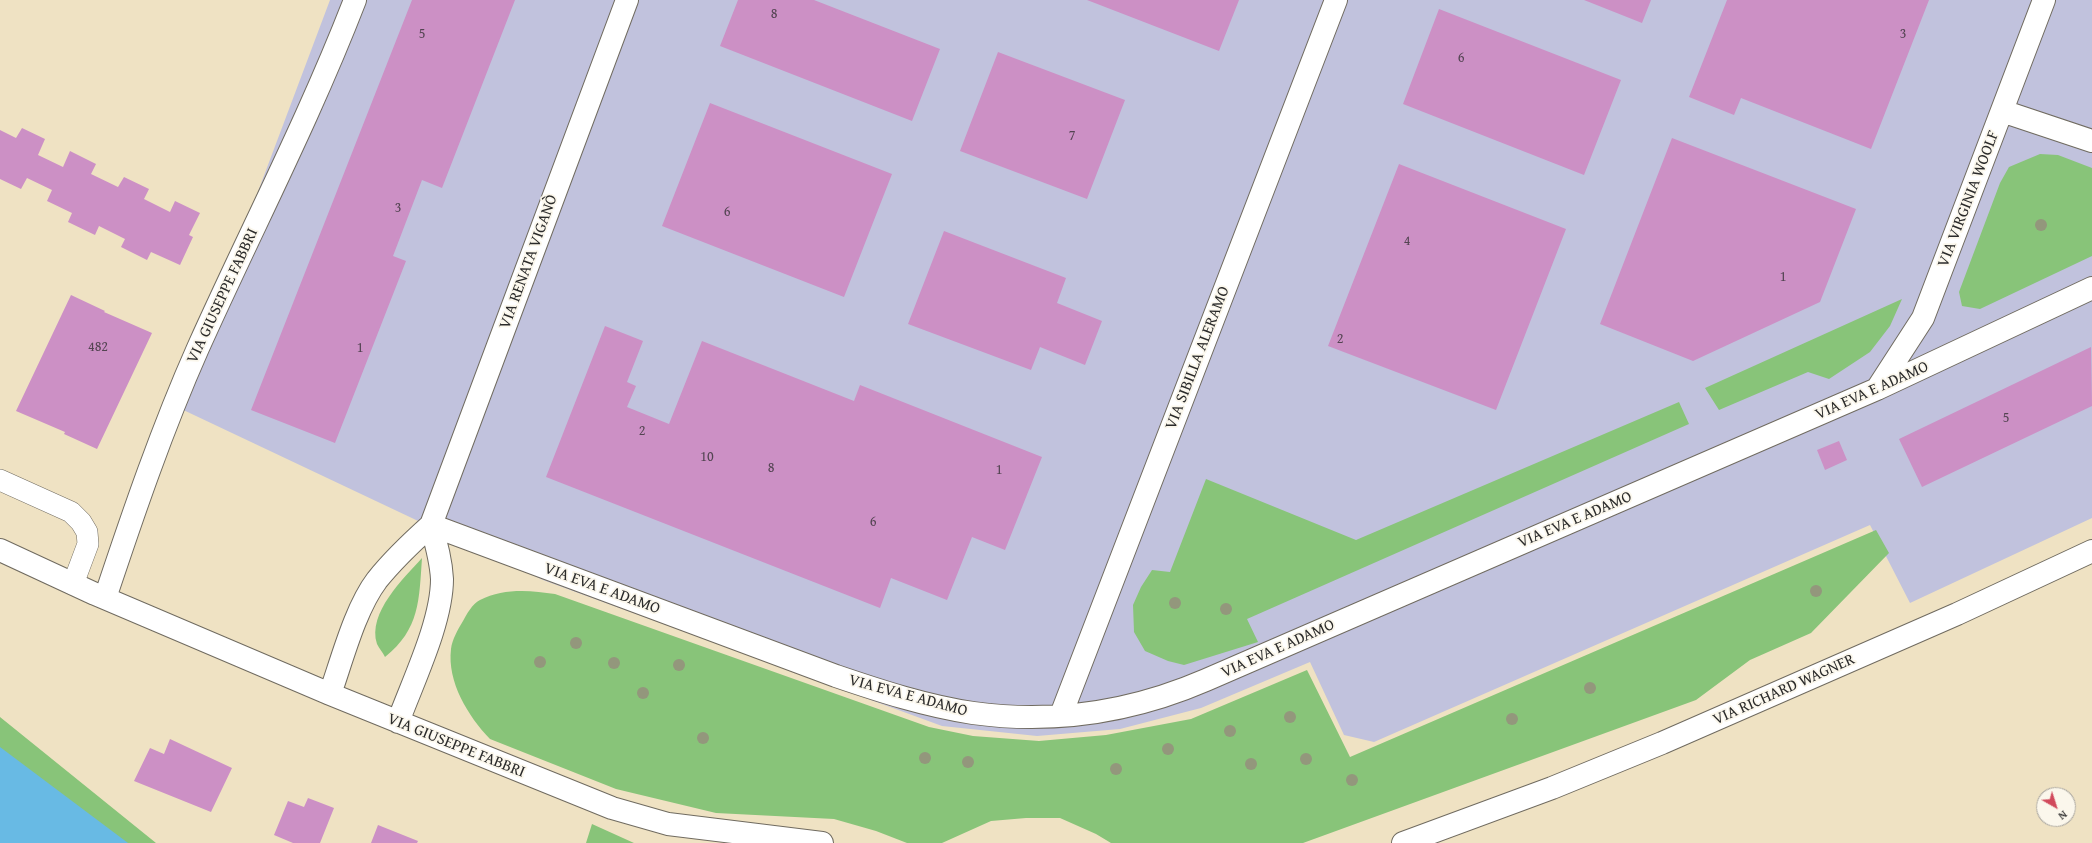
<!DOCTYPE html>
<html>
<head>
<meta charset="utf-8">
<style>
	body { margin:0 }
	#map { position:relative; width:2092px; height:843px; overflow:hidden; background:#efe2c3; font-family:"Gentium Book Plus",serif }
	canvas { display:block }
	.north { position:absolute; left:2036px; top:787px; width:40px; height:40px; box-sizing:border-box; background:#fbf7ec; border:1px solid #a8a59f; border-radius:50%; rotate:141deg; font-size:11px; font-weight:700; line-height:16px; text-align:center; color:#2b2b2b }
	.north::after { content:''; display:block; margin:auto; width:14px; height:18px; background:#d1495b; clip-path:polygon(50% 0,100% 100%,50% 72%,0 100%) }
</style>
</head>
<body>
<div id="map">
<canvas width="2092" height="843"></canvas>
<div class="north">N</div>
</div>
<script>
const context = document.querySelector('canvas').getContext('2d');
context.lineJoin = 'round';
function paint(path, color) {
  context.fillStyle = color;
  context.fill(path, 'evenodd');
}
function stroke(path, color, width, dash) {
  context.strokeStyle = color;
  context.lineWidth = width;
  context.lineCap = dash ? 'butt' : 'round';
  context.setLineDash(dash || []);
  context.stroke(path);
}
function write(font, color, halo, rows, align = 'center') {
  context.font = font + ' "Gentium Book Plus",serif';
  context.lineWidth = 3.5;
  context.setLineDash([]);
  context.textBaseline = 'middle';
  context.strokeStyle = halo;
  context.fillStyle = color;
  for (const [text, x, y, turn = 0] of rows) {
    context.save();
    context.translate(x, y);
    context.rotate((+turn || 0) * Math.PI / 180);
    context.textAlign = isNaN(turn) ? turn : align;
    if (halo) context.strokeText(text, 0, 0);
    context.fillText(text, 0, 0);
    context.restore();
  }
}
const industrial = new Path2D(`
	M330 0H2092V518L1910 603 1870 525 1374 742 1344 735 1310 662 1201 708 1120 729 1037 736 942 726 543 580 177 407Z`);
const green = new Path2D(`
	M2040 154 2058 155 2092 168V256L1980 309 1962 306 1959 292 2000 183 2009 167Z
	M1902 299 1890 326 1870 352 1829 379 1808 372 1719 410 1705 388Z
	M1679 402 1689 424 1247 619 1258 642 1184 665 1168 661 1145 651 1134 632 1133 605 1141 587 1152 570 1170 572 1206 479 1356 540Z
	M1876 530 1889 553 1811 633 1750 660 1696 700 1303 843H1111L1096 834 1060 818H1026L991 821 942 843H907L876 831 834 819 716 813 616 789 490 739C468 716 447 682 451 649 452 640 458 629 463 621 467 614 472 604 480 600 503 588 530 590 555 594L929 727 973 736 1039 741 1106 735 1191 719 1307 670 1350 757Z
	M422 558C419 600 420 629 385 657 383 653 379 648 377 644 367 613 404 578 422 558Z
	M0 717 156 843H0Z
	M592 824 634 843H586Z`);
const water = new Path2D(`
	M0 747 128 843H0Z`);
const building = new Path2D(`
	M412 0H515L442 188 422 180 393 256 406 261 335 443 251 410Z
	M738 0H814L940 49 912 121 720 46Z
	M1087 0H1239L1219 51Z
	M1584 0H1651L1642 23Z
	M1727 0H1929L1871 149 1741 98 1734 115 1689 97Z
	M1439 9 1621 80 1584 175 1403 104Z
	M998 52 1125 100 1087 199 960 151Z
	M710 103 892 174 844 297 662 226Z
	M22 128 45 139 38 155 63 167 70 151 96 164 91 174 118 187 124 177 149 189 144 199 170 212 175 201 200 213 189 235 193 237 180 265 151 252 147 260 121 247 125 239 99 226 95 235 68 222 72 213 47 201 52 190 27 178 21 189 0 179V130L16 138Z
	M1672 138 1856 209 1820 302 1693 361 1600 324Z
	M1399 164 1566 229 1496 410 1328 346Z
	M944 231 1066 278 1057 303 1102 321 1085 365 1040 347 1031 370 908 324Z
	M71 295 105 311 104 312 152 333 97 449 64 434 65 432 16 411Z
	M605 326 643 341 627 382 636 386 627 407 669 424 702 341 854 401 860 385 1042 457 1005 550 972 537 947 600 891 578 880 608 546 477Z
	M2091 347 2092 406 1922 487 1899 439Z
	M1839 441 1847 460 1825 470 1817 450Z
	M170 739 232 768 211 812 134 781 150 748 164 754Z
	M308 798 334 808 320 843H293L274 835 288 801 304 807Z
	M378 825 418 841 417 843H371Z`);
const service = new Path2D(`
	M0 480 71 512 81 522 87 532 88 544 73 584`);
const minor = new Path2D(`
	M2002 111 2092 141
	M1877 389 1923 318 2044 0
	M431 525 836 676C880 691 926 706 973 713 1053 724 1132 712 1206 680L1877 389 2092 288
	M0 550 95 594 330 694 612 808 668 824 822 843
	M105 598C133 514 162 429 198 348 250 232 309 119 355 0
	M330 694C342 660 355 609 377 580 393 560 412 542 431 525L627 0
	M1061 715 1336 0
	M398 722C413 681 442 622 442 579 441 560 436 543 431 525`);
const primary = new Path2D(`
	M1403 843 1552 788 1662 743 1957 614 2092 551`);
const trees = [
	[2041,225],
	[1816,591],
	[1175,603],
	[1226,609],
	[576,643],
	[540,662],
	[614,663],
	[679,665],
	[1590,688],
	[643,693],
	[1290,717],
	[1512,719],
	[1230,731],
	[703,738],
	[1168,749],
	[925,758],
	[1306,759],
	[968,762],
	[1251,764],
	[1116,769],
	[1352,780]
];
const numberNames = [
	["8",774,14],
	["5",422,34],
	["3",1903,34],
	["6",1461,58],
	["7",1072,136],
	["3",398,208],
	["6",727,212],
	["4",1407,241],
	["1",1783,277],
	["2",1340,339],
	["482",98,347],
	["1",360,348],
	["5",2006,418],
	["2",642,431],
	["10",707,457],
	["8",771,468],
	["1",999,470],
	["6",873,522]
];
const streetNames = [
	["VIA VIRGINIA WOOLF",1969,199,-69],
	["VIA RENATA VIGANÒ",529,262,-70],
	["VIA GIUSEPPE FABBRI",223,296,-65],
	["VIA SIBILLA ALERAMO",1198,358,-69],
	["VIA EVA E ADAMO",1872,391,-24],
	["VIA EVA E ADAMO",1575,520,-23],
	["VIA EVA E ADAMO",602,589,20],
	["VIA EVA E ADAMO",1278,649,-24],
	["VIA RICHARD WAGNER",1784,690,-24],
	["VIA EVA E ADAMO",908,696,15],
	["VIA GIUSEPPE FABBRI",456,746,22]
];
paint(industrial, '#c1c2dd');
paint(green, '#88c479');
paint(water, '#68bae4');
paint(building, '#cc90c5');
stroke(service, '#706b60', 22);
stroke(minor, '#706b60', 24);
stroke(primary, '#706b60', 24);
stroke(service, '#fff', 21);
stroke(minor, '#fff', 22);
stroke(primary, '#fff', 22);
context.fillStyle = '#93977c';
for (const [x, y] of trees) {
  context.beginPath();
  context.arc(x, y, 6, 0, 2 * Math.PI);
  context.fill();
}
write('14px', '#534452', null, numberNames);
write('16px', '#2b2b2b', '#fbf7ec', streetNames);
</script>
</body>
</html>
